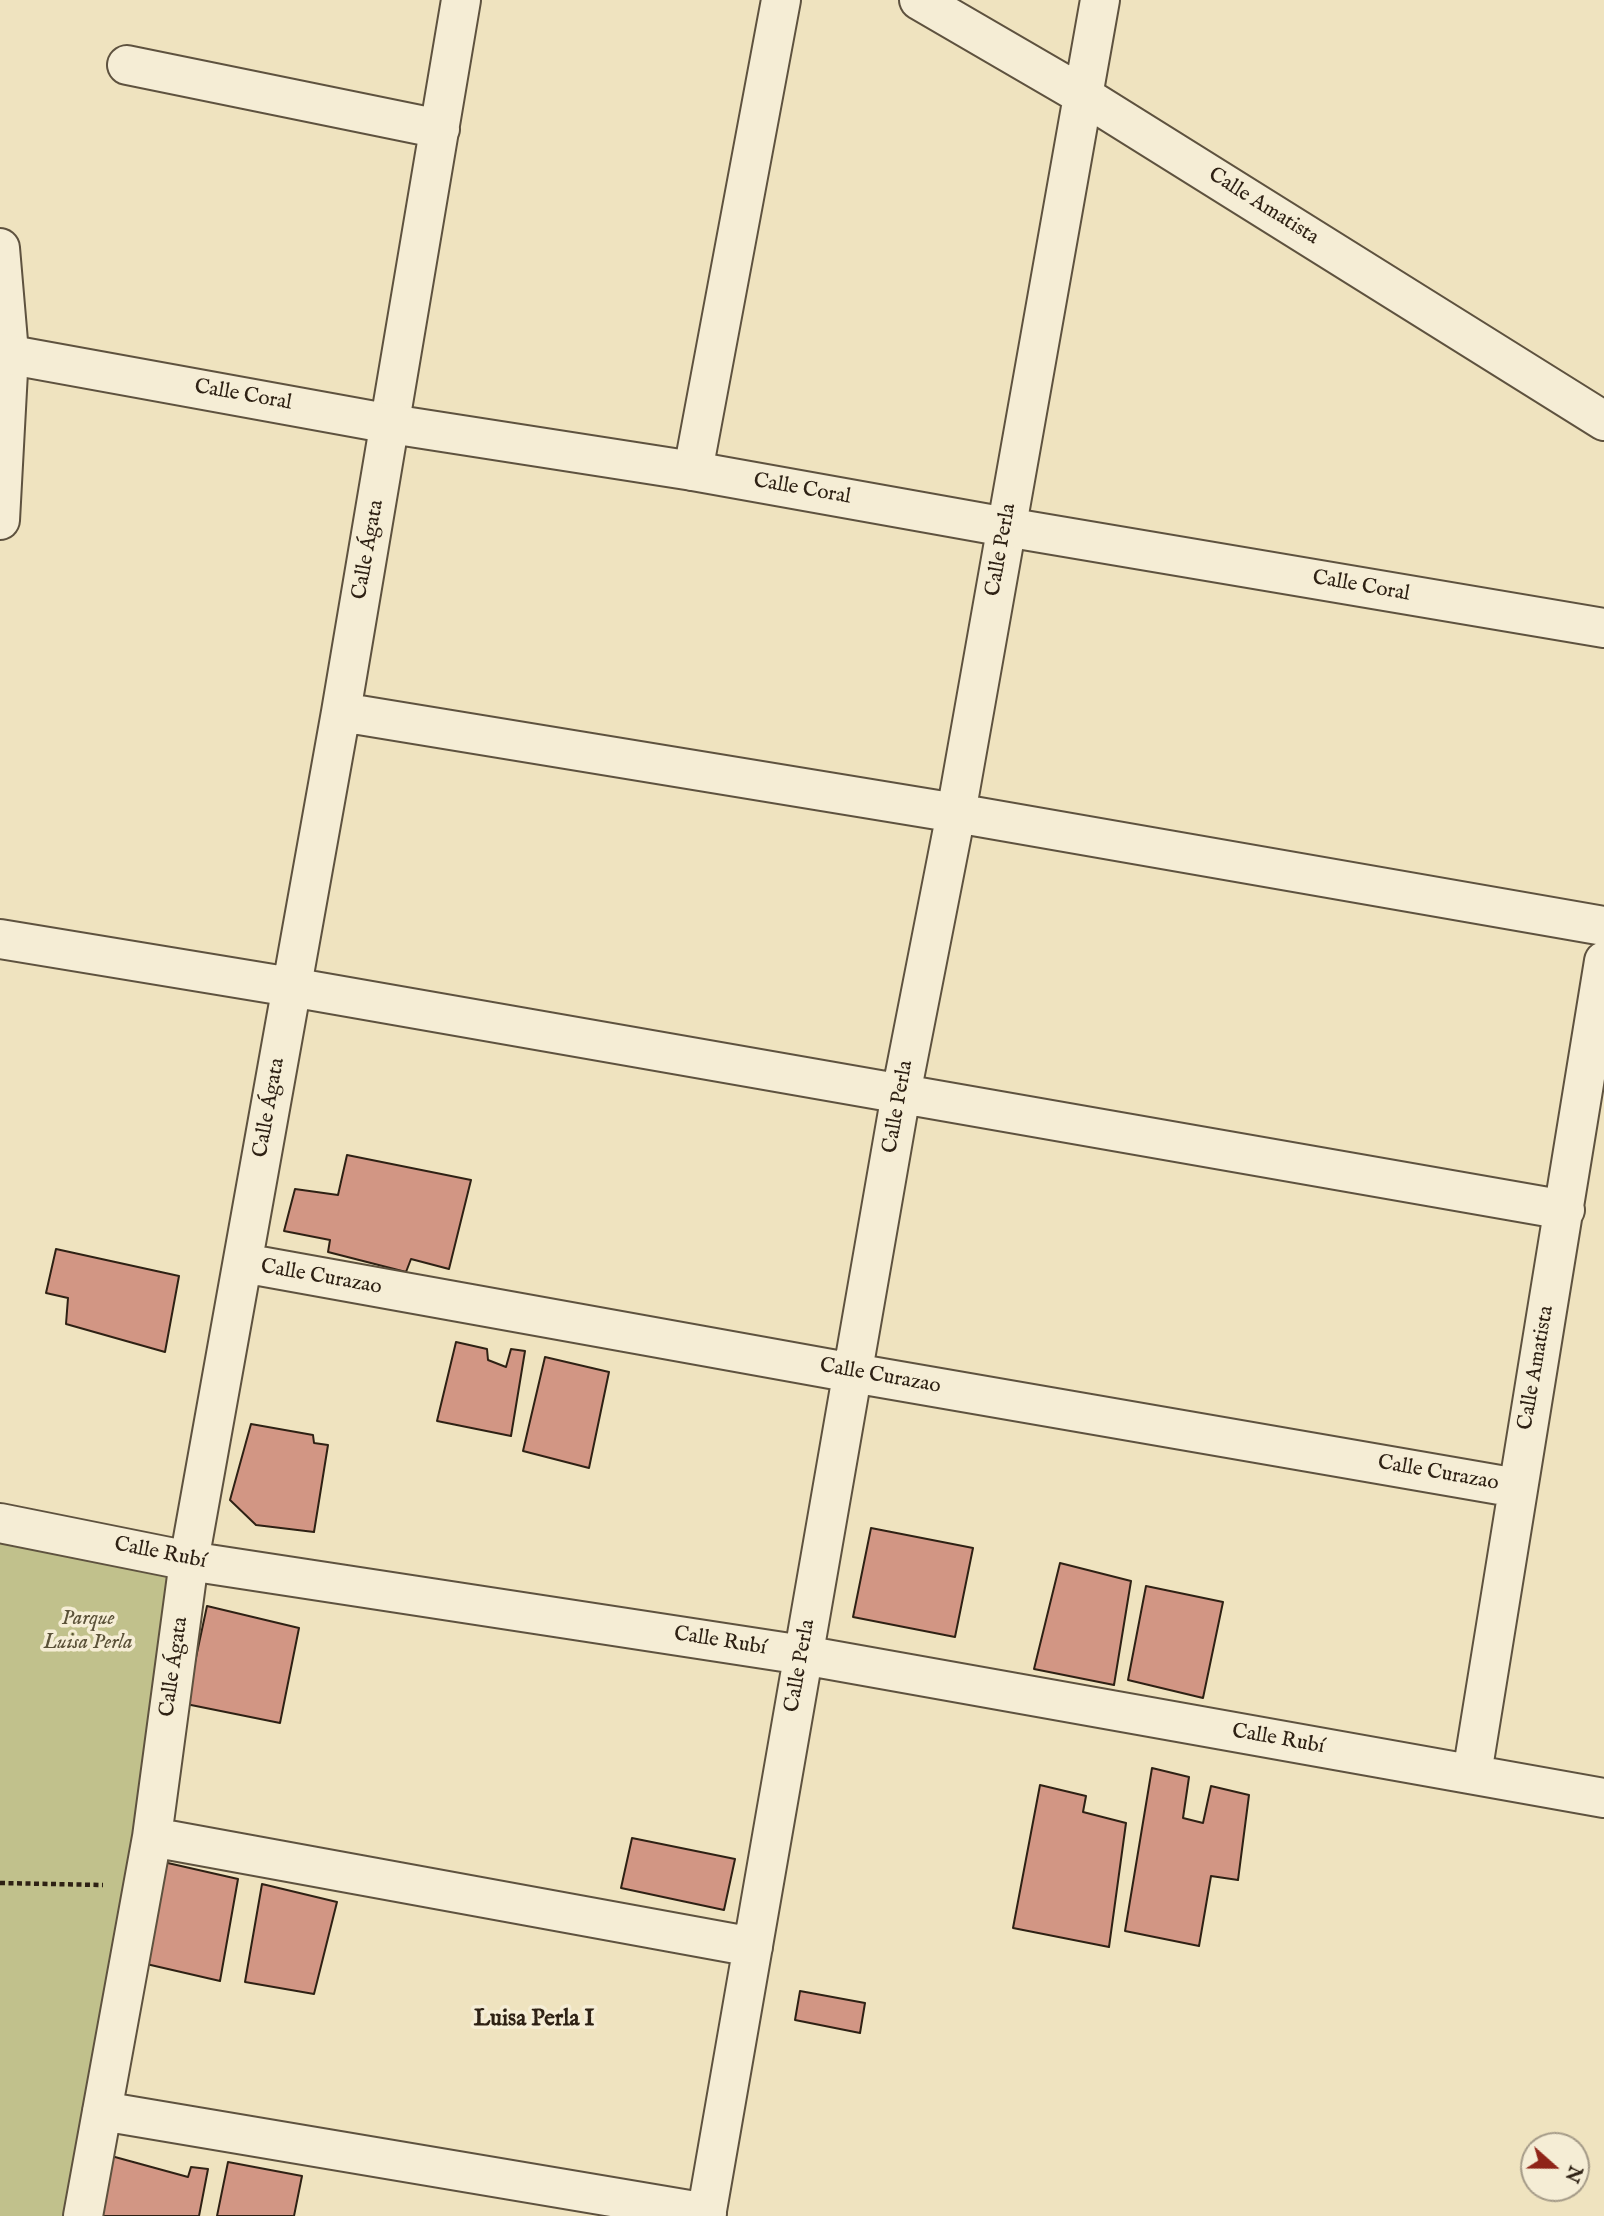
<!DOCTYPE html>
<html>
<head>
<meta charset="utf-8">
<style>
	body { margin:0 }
	#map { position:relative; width:1604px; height:2216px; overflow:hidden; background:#efe3bf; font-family:"IM FELL English",serif }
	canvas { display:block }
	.north { position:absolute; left:1520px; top:2132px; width:70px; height:70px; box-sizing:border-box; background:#f5edd5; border:2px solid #a59b88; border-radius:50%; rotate:111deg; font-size:19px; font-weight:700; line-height:28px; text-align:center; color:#2e2114 }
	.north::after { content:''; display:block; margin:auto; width:24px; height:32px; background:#8f2418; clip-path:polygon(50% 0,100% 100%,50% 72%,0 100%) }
</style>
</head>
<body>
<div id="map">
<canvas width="1604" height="2216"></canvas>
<div class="north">N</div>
</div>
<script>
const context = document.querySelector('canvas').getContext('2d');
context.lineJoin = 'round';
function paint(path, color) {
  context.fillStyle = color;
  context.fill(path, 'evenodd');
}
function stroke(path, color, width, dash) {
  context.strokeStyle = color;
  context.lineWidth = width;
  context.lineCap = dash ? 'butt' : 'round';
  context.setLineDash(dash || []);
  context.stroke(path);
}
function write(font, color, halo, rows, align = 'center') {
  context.font = font + ' "IM FELL English",serif';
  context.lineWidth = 7;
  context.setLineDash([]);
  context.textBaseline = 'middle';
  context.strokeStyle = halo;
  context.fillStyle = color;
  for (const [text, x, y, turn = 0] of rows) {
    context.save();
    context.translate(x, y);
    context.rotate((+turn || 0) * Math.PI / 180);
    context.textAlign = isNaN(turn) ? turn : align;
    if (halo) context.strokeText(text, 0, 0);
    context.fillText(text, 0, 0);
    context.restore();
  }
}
const green = new Path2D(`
	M0 1523 189 1561 80 2216H0Z`);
const building = new Path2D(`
	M347 1155 471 1180 449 1269 411 1259 406 1272 328 1252 330 1240 284 1231 295 1189 338 1195Z
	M56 1249 179 1276 165 1352 66 1324 68 1298 46 1293Z
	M456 1342 487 1349 488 1360 506 1367 511 1349 525 1351 511 1436 437 1421Z
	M545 1357 609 1372 589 1468 523 1451Z
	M251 1424 313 1435 314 1443 328 1445 314 1532 256 1525 230 1500Z
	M871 1528 973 1548 955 1637 853 1617Z
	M1060 1563 1131 1581 1114 1685 1034 1669Z
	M1146 1586 1223 1602 1203 1698 1128 1680Z
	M207 1606 299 1628 280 1723 186 1704Z
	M1152 1768 1189 1777 1183 1818 1203 1823 1211 1786 1249 1795 1238 1880 1211 1876 1199 1946 1125 1931Z
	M1040 1785 1086 1796 1083 1812 1126 1823 1109 1947 1013 1928Z
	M632 1838 735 1859 724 1910 621 1888Z
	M159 1861 238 1879 220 1981 142 1963Z
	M262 1884 337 1902 314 1994 245 1982Z
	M800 1991 865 2003 860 2033 795 2020Z
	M104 2154 188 2177 191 2167 208 2169 199 2216H93Z
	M228 2162 302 2176 294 2216H217Z`);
const path = new Path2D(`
	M0 1883 103 1885`);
const minor = new Path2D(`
	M919 0 1084 96 1604 421
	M127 65 440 129
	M0 248 9 353 0 520
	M693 471 781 0
	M341 712 956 813 1604 926
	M0 939 291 987 1565 1210
	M243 1263 853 1373 1517 1488
	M0 1523 189 1561 803 1655 1604 1798
	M1472 1774C1514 1503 1561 1232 1604 961
	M152 1837 753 1947
	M102 2111 707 2213
	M83 2216 152 1837 189 1561 341 712 461 0
	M706 2216 901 1094 956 813 1100 0`);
const tertiary = new Path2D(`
	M0 353 391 424 693 471 1006 527 1604 628`);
const streetNames = [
	["Calle Amatista",1263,207,32],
	["Calle Coral",243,396,10],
	["Calle Coral",802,490,10],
	["Calle Ágata",369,550,-80],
	["Calle Perla",1002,550,-80],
	["Calle Coral",1361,587,10],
	["Calle Perla",899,1107,-80],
	["Calle Ágata",270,1108,-80],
	["Calle Curazao",321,1278,10],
	["Calle Amatista",1537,1368,-80],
	["Calle Curazao",880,1377,10],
	["Calle Curazao",1438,1474,10],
	["Calle Rubí",160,1554,11],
	["Calle Rubí",720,1642,9],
	["Calle Perla",801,1666,-80],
	["Calle Ágata",175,1667,-82],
	["Calle Rubí",1278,1740,10]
];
const parkNames = [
	["Parque",88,1620],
	["Luisa Perla",88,1644]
];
const neighbourhoodNames = [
	["Luisa Perla I",534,2020]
];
paint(green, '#c1c18c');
paint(building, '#d29684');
stroke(building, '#2e2114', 2);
stroke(minor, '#5e523f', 42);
stroke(tertiary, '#5e523f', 42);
stroke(path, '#2e2114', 4.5, [5, 3.5]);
stroke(minor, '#f5edd5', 38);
stroke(tertiary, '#f5edd5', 38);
write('21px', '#2e2114', '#f5edd5', streetNames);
write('italic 21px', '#5a5138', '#f5edd5', parkNames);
write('bold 23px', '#2e2114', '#f5edd5', neighbourhoodNames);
</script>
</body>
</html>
